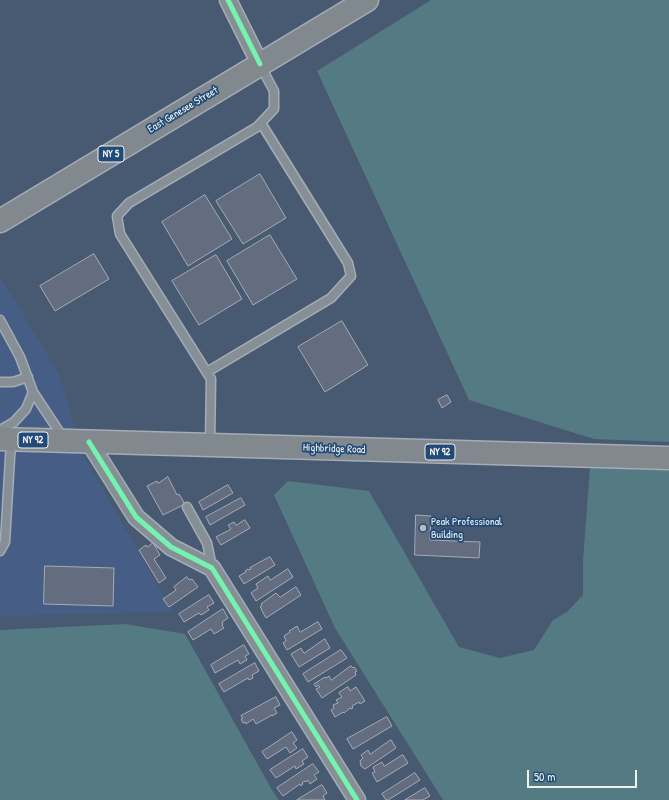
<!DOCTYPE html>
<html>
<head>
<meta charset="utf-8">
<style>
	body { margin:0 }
	#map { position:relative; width:669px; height:800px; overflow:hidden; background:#485972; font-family:"Patrick Hand",sans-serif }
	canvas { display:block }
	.scale { position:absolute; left:527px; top:770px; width:110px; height:18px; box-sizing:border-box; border:2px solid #f4f1e8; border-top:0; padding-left:5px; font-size:12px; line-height:14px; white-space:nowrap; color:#f4f1e8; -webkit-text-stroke:3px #1f4a7a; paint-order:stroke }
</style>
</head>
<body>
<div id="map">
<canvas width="669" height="800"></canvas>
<div class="scale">50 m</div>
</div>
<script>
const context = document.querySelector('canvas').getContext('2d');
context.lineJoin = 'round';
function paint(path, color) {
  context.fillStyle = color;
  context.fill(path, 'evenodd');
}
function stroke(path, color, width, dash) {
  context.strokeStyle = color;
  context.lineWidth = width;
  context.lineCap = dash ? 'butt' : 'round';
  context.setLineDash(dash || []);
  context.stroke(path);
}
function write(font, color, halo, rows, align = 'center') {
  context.font = font + ' "Patrick Hand",sans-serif';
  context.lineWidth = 3.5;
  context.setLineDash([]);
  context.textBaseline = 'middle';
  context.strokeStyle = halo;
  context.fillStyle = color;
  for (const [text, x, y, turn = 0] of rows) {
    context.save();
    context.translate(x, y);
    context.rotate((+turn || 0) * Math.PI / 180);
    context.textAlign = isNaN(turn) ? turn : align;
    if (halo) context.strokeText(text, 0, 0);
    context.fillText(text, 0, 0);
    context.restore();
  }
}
const built = new Path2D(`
	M0 277 59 373 83 455 173 612 0 616Z`);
const green = new Path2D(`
	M431 0H669V442L594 439 469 400 317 71Z
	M590 468 669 470V800H443L335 628 274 495 288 481 369 491 459 647 500 658 534 650 553 620 567 612 583 595V561Z
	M125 624 185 634 272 790 279 800H0V630Z`);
const building = new Path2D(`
	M260 174 286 218 243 244 216 201Z
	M205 195 232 239 188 266 162 222Z
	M270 235 297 279 253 305 227 261Z
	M94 254 109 279 55 311 40 286Z
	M216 255 242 299 199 325 172 281Z
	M342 321 368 365 325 392 298 347Z
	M447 395 451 402 442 408 438 400Z
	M168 477 177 495 179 494 185 504 163 515 147 486 157 481 158 483Z
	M228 485 233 493 203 510 199 502Z
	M241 498 245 505 210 525 206 517Z
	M416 515 431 516 430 540 480 542 479 558 415 555Z
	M245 520 250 528 221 545 216 537 231 529 228 525 234 522 236 525Z
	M153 543 160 555 154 559 166 578 159 583 139 550 146 545 147 547Z
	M270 557 275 565 244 584 239 576 246 572 245 571 248 569 249 570 251 569 250 568Z
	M45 566 114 568 113 606 44 604Z
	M288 569 293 577 256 601 251 593 258 588 256 584 268 576 270 580Z
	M187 577 189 580 192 579 198 587 169 607 163 599 176 590 174 587Z
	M296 587 301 595 266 618 261 609H262L260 607 262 606 261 604 276 593 280 597Z
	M209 595 214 603 207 607 209 610 201 615 199 613 184 622 179 614Z
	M223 609 228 618 222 622 223 624 222 625 224 628 214 634 211 629 193 640 188 632Z
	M318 622 322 629 287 650 283 643 286 641 284 636 290 632 289 631 297 626 300 632Z
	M325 639 330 648 299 667 291 654 301 648 304 653Z
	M244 645 249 654 245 656 247 660 240 664 238 660 215 673 211 665Z
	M341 650 347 658 308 682 303 674Z
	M255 663 259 671 252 675 253 678 249 680 248 678 224 692 219 684Z
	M351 666 353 668 354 667 357 671 355 672 356 675 322 698 316 689 320 687 318 685 316 687 314 684 325 677 326 678 329 676 331 680Z
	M348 687 350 691 356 687 365 701 360 704 359 702 352 706 353 708 351 709 350 708 344 713 343 712 335 717 331 710 334 708 333 705 338 703 336 700 342 697 339 693Z
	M276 697 280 705 274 708 277 713 272 716V715L256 724 253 719 246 724 245 722 243 723 241 719 243 718 241 716Z
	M387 717 392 726 353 749 347 739Z
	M292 732 297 740 293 743 297 748 290 753 286 747 267 759 262 752Z
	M391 740 396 748 365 769 361 766 360 761 363 758 361 755 368 750 370 754Z
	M303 749 308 757 302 761 304 764 296 769 295 766 276 778 270 770Z
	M403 755 408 763 377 782 372 773 375 772 373 767 382 762 384 766Z
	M313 764 319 772 314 775 317 779 310 784 308 780 306 782 305 781 302 783 303 784 301 786 300 784 283 796 277 788Z
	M415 773 420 780 388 800H386L382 794Z
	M322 785 327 793 323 796 325 800H297Z
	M425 788 430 796 423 800H405Z`);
const lane = new Path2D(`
	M0 320 20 357 33 392 64 439
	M207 372 331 298 351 276 348 263 261 123
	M0 382H13L28 377
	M0 430 14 422 26 409 33 392
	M210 445 211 379 120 234 117 216 129 203 257 127 274 109V91L260 65
	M187 507 207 543 212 567
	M0 551 5 542 11 441`);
const street = new Path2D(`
	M228 0 260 64
	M89 442 136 517 171 547 212 568 357 800`);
const primary = new Path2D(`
	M0 221 367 0`);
const highway = new Path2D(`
	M0 439 669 458`);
const cycleway = new Path2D(`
	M228 0 260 64
	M89 442 136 517 171 547 212 568 357 800`);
const markers = [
	[423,528,4,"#b8bcbf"]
];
const shields = [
	[111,154,26],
	[33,440,30],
	[440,452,30]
];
const shieldNames = [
	["NY 5",111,154],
	["NY 92",33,440],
	["NY 92",440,452]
];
const streetNames = [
	["East Genesee Street",183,110,-31],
	["Highbridge Road",334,449,2]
];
const poiNames = [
	["Peak Professional",431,522],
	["Building",431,535]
];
paint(built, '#465e86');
paint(green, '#547b84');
paint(building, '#646c7f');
stroke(building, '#a4acb5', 1);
stroke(lane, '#a4acb5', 11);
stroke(street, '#a4acb5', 19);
stroke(primary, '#a4acb5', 25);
stroke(highway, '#a4acb5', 25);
stroke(lane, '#878f96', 8);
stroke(street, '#878f96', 16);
stroke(primary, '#81898f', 22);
stroke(highway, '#81898f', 22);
stroke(cycleway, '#73f3ae', 5);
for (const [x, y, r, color] of markers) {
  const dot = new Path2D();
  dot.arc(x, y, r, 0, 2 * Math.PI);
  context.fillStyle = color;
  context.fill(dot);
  stroke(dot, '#1f4a7a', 1.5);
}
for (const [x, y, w] of shields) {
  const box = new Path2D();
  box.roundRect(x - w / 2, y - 8, w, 16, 3);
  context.fillStyle = '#1f4a7a';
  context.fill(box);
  stroke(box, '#f4f1e8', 1);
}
write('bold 10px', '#f4f1e8', null, shieldNames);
write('11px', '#f4f1e8', '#1f4a7a', streetNames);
write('11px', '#f4f1e8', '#1f4a7a', poiNames, 'left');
</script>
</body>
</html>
